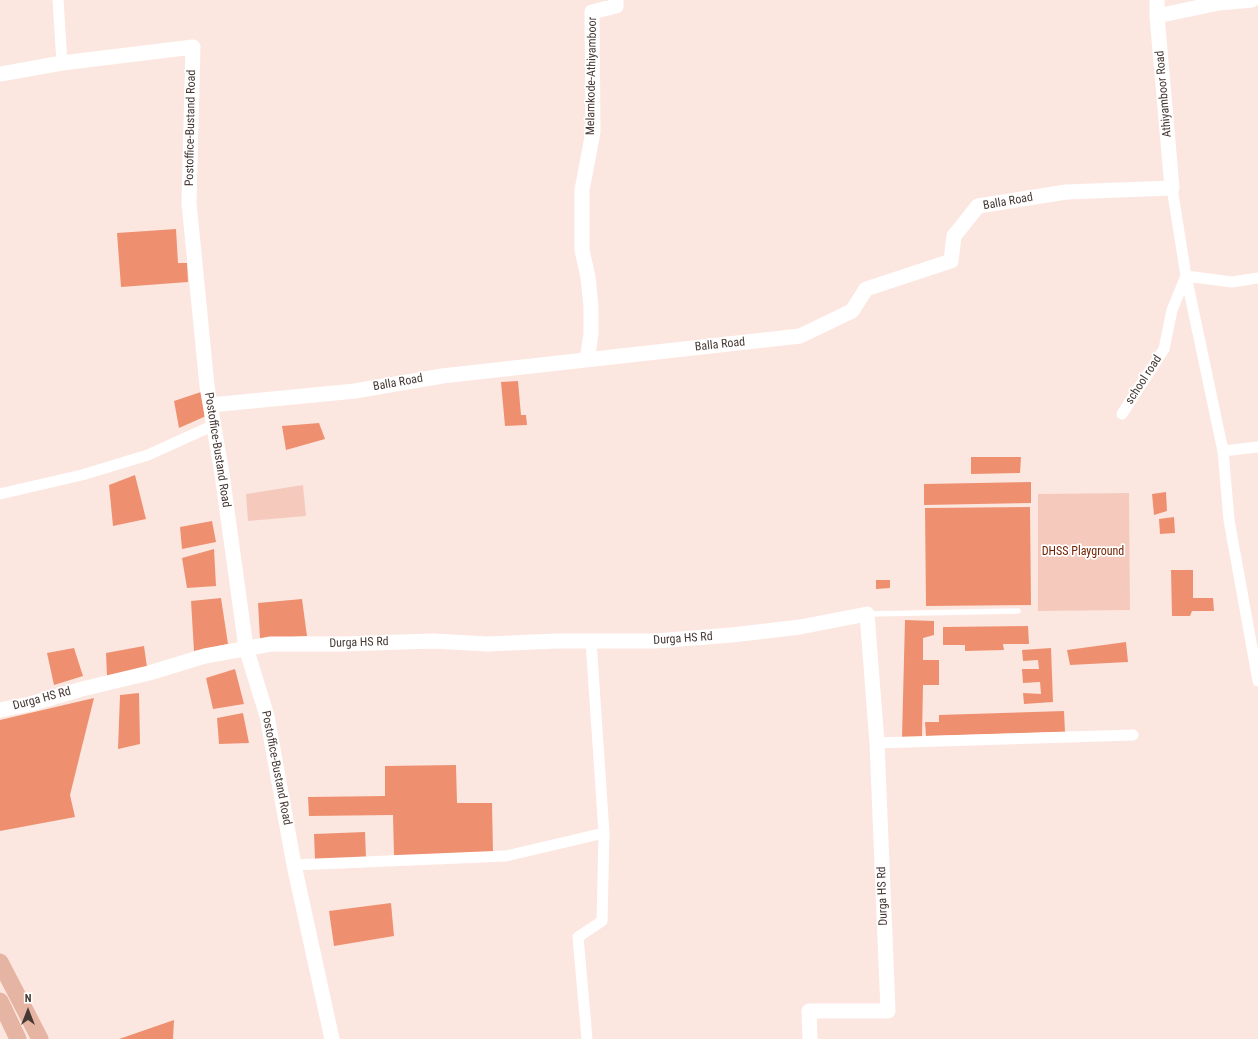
<!DOCTYPE html>
<html>
<head>
<meta charset="utf-8">
<style>
	body { margin:0 }
	#map { position:relative; width:1258px; height:1039px; overflow:hidden; background:#fce7e0; font-family:"Roboto Condensed",sans-serif }
	canvas { display:block }
	.north { position:absolute; left:8px; top:991px; width:40px; height:40px; -webkit-text-stroke:3px #fff; paint-order:stroke; rotate:0deg; font-size:11px; font-weight:700; line-height:16px; text-align:center; color:#463934 }
	.north::after { content:''; display:block; margin:auto; width:14px; height:18px; background:#463934; clip-path:polygon(50% 0,100% 100%,50% 72%,0 100%) }
</style>
</head>
<body>
<div id="map">
<canvas width="1258" height="1039"></canvas>
<div class="north">N</div>
</div>
<script>
const context = document.querySelector('canvas').getContext('2d');
context.lineJoin = 'round';
function paint(path, color) {
  context.fillStyle = color;
  context.fill(path, 'evenodd');
}
function stroke(path, color, width, dash) {
  context.strokeStyle = color;
  context.lineWidth = width;
  context.lineCap = dash ? 'butt' : 'round';
  context.setLineDash(dash || []);
  context.stroke(path);
}
function write(font, color, halo, rows, align = 'center') {
  context.font = font + ' "Roboto Condensed",sans-serif';
  context.lineWidth = 3.5;
  context.setLineDash([]);
  context.textBaseline = 'middle';
  context.strokeStyle = halo;
  context.fillStyle = color;
  for (const [text, x, y, turn = 0] of rows) {
    context.save();
    context.translate(x, y);
    context.rotate((+turn || 0) * Math.PI / 180);
    context.textAlign = isNaN(turn) ? turn : align;
    if (halo) context.strokeText(text, 0, 0);
    context.fillText(text, 0, 0);
    context.restore();
  }
}
const green = new Path2D(`
	M303 485 306 516 248 521 246 494Z
	M1129 493 1130 610 1038 611V494Z`);
const building = new Path2D(`
	M176 229 178 263H187L188 282 121 287 117 233Z
	M518 381 521 415H526L527 425 505 426 501 382Z
	M201 392 206 416 179 428 174 401Z
	M319 423 325 439 286 450 282 426Z
	M971 457H1021L1020 473 971 474Z
	M135 475 146 519 113 526 109 485Z
	M1031 482V503L924 505V484Z
	M1166 492 1167 511 1154 515 1152 494Z
	M1030 507 1031 605 926 606 925 508Z
	M1174 517 1175 533 1160 534 1159 519Z
	M212 521 216 542 182 549 180 527Z
	M214 549 216 586 187 588 182 558Z
	M1171 570H1193V598H1213L1214 611H1192L1190 616H1172Z
	M876 580H890V588L876 589Z
	M221 598 228 644 194 651 191 601Z
	M302 599 307 636 260 639 258 603Z
	M905 620 934 621V635L923 638V660H939V685H923L922 737H902Z
	M1028 626 1029 644H1003L1004 650 965 651V645H943V627Z
	M1126 642 1128 662 1070 665 1067 650Z
	M144 646 147 667 107 676 106 653Z
	M74 648 83 676 54 685 47 653Z
	M1051 648 1053 702 1024 704 1023 693 1041 694 1040 682 1023 683 1022 669H1039L1038 660 1023 661 1022 650Z
	M235 669 244 704 213 709 206 678Z
	M139 693 140 744 118 749 120 695Z
	M94 698 70 795 75 817 0 831V720Z
	M1064 711 1065 732 926 736 925 722H939V715Z
	M243 713 249 743 219 744 217 718Z
	M456 765 457 803H492L493 854 394 855 393 815 309 816 308 797 385 796V766Z
	M365 832 366 858 315 859 314 834Z
	M391 903 394 936 334 946 329 911Z
	M174 1020 173 1039H119Z`);
const lane = new Path2D(`
	M867 614 1018 611`);
const street = new Path2D(`
	M58 0 62 63
	M1172 188 1186 276 1223 451 1229 520 1258 681
	M1122 414 1164 349 1172 310 1186 276 1232 282 1258 278
	M1223 451 1258 447
	M0 494 82 475 148 455 214 425
	M877 743 1133 735
	M294 865 506 856 604 833
	M587 1039 578 937 602 921 604 833 591 641`);
const secondary = new Path2D(`
	M1157 16 1219 3 1252 0
	M0 74 62 63 193 47 189 203 207 386 222 474 246 648 267 716 294 865 332 1039
	M587 360 591 334V307L588 277 582 250V190L593 132 592 12 616 6V0
	M211 405 355 391 442 376 800 336 852 311 866 289 951 261 954 236 978 206 1066 192 1172 188 1157 16V0
	M0 710 30 704 82 689 149 673 205 656 271 644H343L433 641 487 644 557 641H655L732 635 800 627 867 614 877 743 888 1011H809L810 1039`);
const primary = new Path2D(`
	M0 962 40 1039
	M0 1001 18 1039`);
const streetNames = [
	["Melamkode-Athiyamboor",592,76,-89],
	["Athiyamboor Road",1164,94,-95],
	["Postoffice-Bustand Road",191,128,-89],
	["Balla Road",1008,202,-10],
	["Balla Road",720,345,-6],
	["school road",1144,380,-57],
	["Balla Road",398,383,-10],
	["Postoffice-Bustand Road",217,450,81],
	["Durga HS Rd",683,639,-4],
	["Durga HS Rd",359,643,-2],
	["Durga HS Rd",42,699,-15],
	["Postoffice-Bustand Road",276,768,79],
	["Durga HS Rd",883,896,-92]
];
const parkNames = [
	["DHSS Playground",1083,552]
];
paint(green, '#f5cabc');
paint(building, '#ee9070');
stroke(lane, '#fff', 5.5);
stroke(street, '#fff', 11);
stroke(secondary, '#fff', 15);
stroke(primary, '#e6b4a3', 17);
write('12px', '#463934', '#fff', streetNames);
write('12px', '#752200', '#fff', parkNames);
</script>
</body>
</html>
